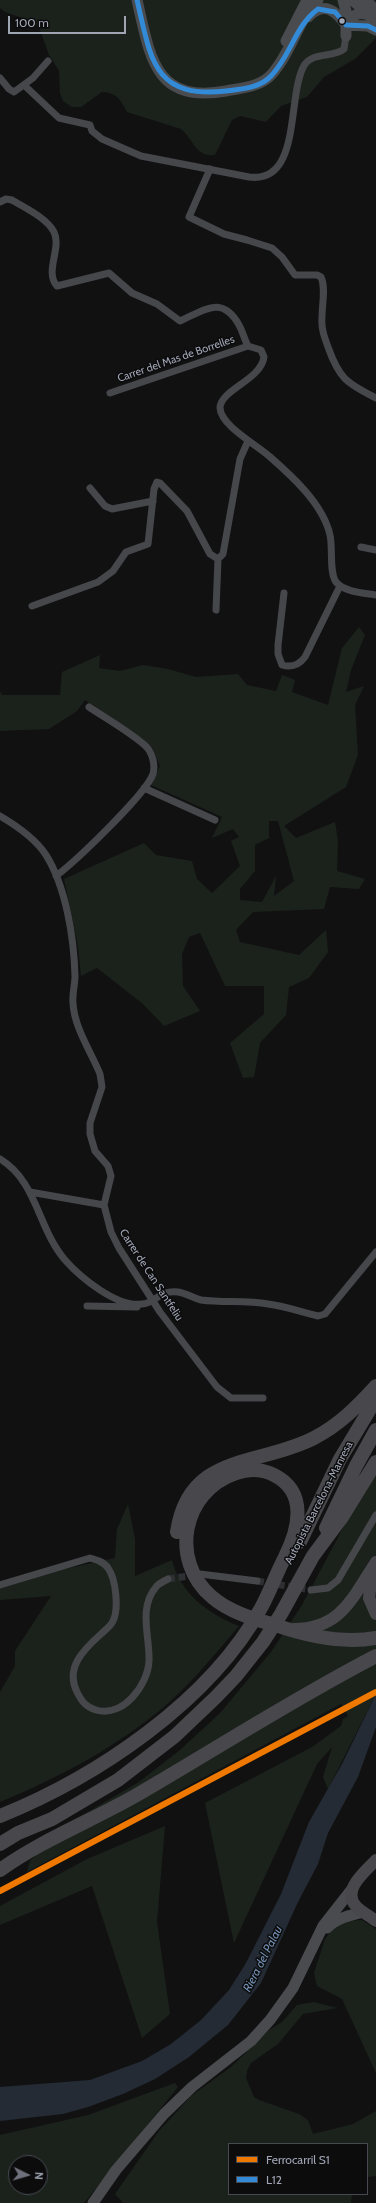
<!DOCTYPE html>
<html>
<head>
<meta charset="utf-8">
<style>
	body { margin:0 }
	#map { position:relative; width:376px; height:2203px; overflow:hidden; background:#111112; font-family:Cabin,sans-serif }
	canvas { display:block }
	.legend { position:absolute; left:228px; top:2143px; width:140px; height:52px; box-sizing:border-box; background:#0c0c0d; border:1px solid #474950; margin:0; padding:5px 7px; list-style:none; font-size:12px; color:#a0a5b4 }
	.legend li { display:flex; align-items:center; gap:8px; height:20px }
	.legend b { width:20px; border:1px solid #474950 }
	.north { position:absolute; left:8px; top:2155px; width:40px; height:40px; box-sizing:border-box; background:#0c0c0d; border:1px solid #474950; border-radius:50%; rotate:95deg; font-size:11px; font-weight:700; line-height:16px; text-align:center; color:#a0a5b4 }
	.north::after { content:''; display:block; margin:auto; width:14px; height:18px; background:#6e717b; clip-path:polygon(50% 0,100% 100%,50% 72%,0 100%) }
	.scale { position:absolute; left:8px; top:16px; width:118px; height:18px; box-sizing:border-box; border:2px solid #a0a5b4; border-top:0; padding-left:5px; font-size:12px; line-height:14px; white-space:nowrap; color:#a0a5b4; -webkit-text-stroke:3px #0c0c0d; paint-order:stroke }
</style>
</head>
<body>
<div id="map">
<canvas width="376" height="2203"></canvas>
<ul class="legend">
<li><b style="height:5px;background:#ef7900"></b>Ferrocarril S1</li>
<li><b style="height:5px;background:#338bd7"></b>L12</li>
</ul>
<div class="north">N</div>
<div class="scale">100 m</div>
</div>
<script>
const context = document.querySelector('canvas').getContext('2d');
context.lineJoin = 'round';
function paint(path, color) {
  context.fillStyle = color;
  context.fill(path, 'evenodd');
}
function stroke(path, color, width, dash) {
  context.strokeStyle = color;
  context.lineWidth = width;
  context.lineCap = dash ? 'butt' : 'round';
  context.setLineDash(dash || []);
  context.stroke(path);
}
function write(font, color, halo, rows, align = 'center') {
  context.font = font + ' Cabin,sans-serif';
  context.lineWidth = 3;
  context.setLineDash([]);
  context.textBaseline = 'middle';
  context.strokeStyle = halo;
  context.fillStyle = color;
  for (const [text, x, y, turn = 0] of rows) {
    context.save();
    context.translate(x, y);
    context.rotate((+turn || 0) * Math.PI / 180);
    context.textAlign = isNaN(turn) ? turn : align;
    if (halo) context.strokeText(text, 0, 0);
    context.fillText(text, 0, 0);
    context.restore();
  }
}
const green = new Path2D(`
	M0 0H376V38L355 59 324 77 307 97 281 106 266 122 240 116 232 120 215 155C195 157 194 140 181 129L127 112C120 99 117 93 102 92L81 107H72L63 101 60 93 59 71 49 55 39 27 32 21 5 12 0 8Z
	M359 627 365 635 351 670 346 692 364 686 355 705 358 755 346 787 284 826 296 838 335 822 338 841 337 871 365 879 359 889 330 887 324 909 253 912 236 930 240 942 299 955 326 930 328 952 309 978 289 987 286 1015 260 1043 254 1077 243 1078 230 1043 264 1014V986H225L200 933 189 937 182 954 183 986 200 1011 164 1026 143 1004 97 968 81 976 78 946 64 879 144 843 156 855 192 861 197 879 212 893 240 866 231 841 239 837 233 829 212 838 222 817 151 785 160 766 152 747 85 700 77 711 49 729 0 731V691L2 695H60L62 672 100 655 99 668 120 671 143 665 168 669 196 677 238 674 247 685 276 691 282 675 295 680 292 692 328 705 342 648ZM269 821H278L294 881 274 896 276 876 262 902 240 900V889L255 871V845L269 838Z
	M376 1466V1694L328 1789 323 1777 332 1747 317 1764 234 1943 205 1803 312 1747 341 1726 343 1719 348 1716 341 1704 27 1872 30 1861 67 1824 139 1782 180 1750 220 1713 271 1652 302 1605Z
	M128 1504 135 1539V1576L172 1560C180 1593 208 1614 239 1626 216 1653 192 1683 165 1706 115 1748 60 1777 0 1802V1692L15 1666V1651L51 1596 0 1600V1583L115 1558 117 1529Z
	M165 1826 157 1922 170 2014 142 2038 92 1886 0 1925V1906L87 1859Z
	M362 1920 376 1929V2073L342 1999 317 1986 314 1973 325 1939 335 1926 345 1921Z
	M314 2002 337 2008 303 2014 278 2044 251 2063 247 2071 246 2078 254 2097 259 2100 299 2114 308 2120 313 2134 353 2124 376 2111V2176L367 2177V2144H229V2194H352L351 2203H123L115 2194 159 2131 191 2096 231 2067 269 2030 282 2022 297 2005Z
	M175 2083 178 2087 84 2203H0V2135L88 2115ZM16 2163H40V2187H16Z`);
const water = new Path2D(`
	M376 1694V1727L358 1777 328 1833 318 1864 298 1902 261 1983 228 2025 189 2057 155 2079 123 2094 88 2107 63 2114 0 2121V2087L90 2080 142 2061 171 2044 201 2020 229 1990 246 1963 281 1894 309 1822 342 1764Z`);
const streetTunnel = new Path2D(`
	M168 1579 196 1575
	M257 1581 311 1590`);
const street = new Path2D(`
	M0 78 9 89 14 92 33 78 48 61
	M24 85 59 118 90 125 92 131 102 139 141 156 249 177C303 184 286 93 305 64 314 52 333 58 344 49L346 36
	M210 169 189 217 224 234 247 240 272 248 282 257 295 275H317L321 277C326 288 322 304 322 317 321 328 324 336 328 347 339 378 346 383 376 398
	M0 202 6 199 12 200C25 208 47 218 54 232 62 248 44 272 57 286L109 273 132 293 157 304 180 321C205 310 222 295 239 325 243 332 244 339 248 346L261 350 264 357C261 380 220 390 220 408 221 426 257 445 269 456 292 476 323 504 330 535 333 547 329 573 336 582 344 592 364 593 376 595
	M110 393 248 346
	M90 488 105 506 112 509 153 501
	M361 547 376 550
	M284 593 278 645V654L282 665C292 668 299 665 305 657L340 586
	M32 606 98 582 113 571 126 552 148 544 154 489 157 482 160 483 187 511 210 554 218 559
	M216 610 218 559 223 554 240 459 248 441
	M144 788 215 820
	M0 816C17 826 35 838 46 855 66 887 74 938 75 976 75 985 72 994 73 1003 74 1027 91 1052 100 1074L102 1087 90 1123V1134L95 1151 108 1166 111 1176 104 1205 111 1232 119 1248 160 1312 217 1387 231 1398H263
	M56 876C76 861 146 794 153 774 155 766 153 757 149 750 142 739 102 716 89 707
	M0 1159C37 1181 38 1229 65 1260 80 1277 117 1308 142 1304 156 1303 158 1290 178 1292 186 1293 193 1298 201 1300 223 1303 246 1300 268 1304 285 1306 301 1312 318 1316L325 1314 376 1252
	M30 1192 104 1205
	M87 1306 137 1307
	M200 1574 257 1581
	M0 1585 90 1558C97 1560 104 1562 108 1568 116 1579 119 1609 113 1621 111 1626 105 1630 101 1634 83 1650 65 1668 77 1692 82 1702 86 1707 96 1710 123 1718 148 1685 149 1661 150 1637 138 1608 156 1587 158 1584 164 1581 168 1579
	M311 1590 328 1588 338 1580 376 1515`);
const secondary = new Path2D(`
	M137 0C150 56 154 104 226 91 241 88 260 87 271 75 291 54 299 17 318 0
	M343 0 346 11V36
	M352 0 368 13 376 26
	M366 0 376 11
	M308 17C324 1 335 10 346 25
	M346 21 359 13 372 15
	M346 25 368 26 376 30
	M286 41 307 0
	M327 1928C337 1918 350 1915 364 1912
	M93 2203 116 2170 164 2114 192 2087 251 2041 270 2020 293 1988 323 1926 352 1889`);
const primary = new Path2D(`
	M372 1574 369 1598 376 1614
	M294 1629C342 1629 353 1596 376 1562
	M376 1860C366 1871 341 1890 356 1906 361 1912 370 1916 376 1921`);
const highway = new Path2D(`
	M326 1528 356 1466 376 1430
	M177 1532C189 1452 258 1467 314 1438 339 1425 357 1407 376 1386
	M300 1542 340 1459 376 1399
	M0 1816C97 1777 210 1701 261 1608 270 1592 276 1574 285 1557 299 1529 308 1492 274 1475 262 1469 248 1469 236 1473 182 1491 169 1561 212 1597 229 1612 254 1619 275 1625 307 1636 342 1644 376 1638
	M0 1844 18 1833 52 1819 118 1780 175 1736 216 1697 236 1676 263 1642 281 1614 313 1556 342 1517 376 1462
	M0 1870C42 1840 91 1821 135 1796 216 1749 293 1699 376 1656`);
const bus1 = new Path2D(`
	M137 0C151 59 153 99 226 91 242 89 260 88 271 76 291 55 295 26 318 9L335 12 346 25 368 26 376 30`);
const rail1 = new Path2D(`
	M0 1891 376 1692`);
const markers = [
	[342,21,3.5,"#a0a5b4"]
];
const streetNames = [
	["Carrer del Mas de Borrelles",176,359,-19],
	["Carrer de Can Santfeliu",151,1275,57],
	["Autopista Barcelona-Manresa",319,1503,-63]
];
const waterNames = [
	["Riera del Palau",263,1959,-63]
];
paint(green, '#1b221c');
paint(water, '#242b34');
stroke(streetTunnel, '#2e2f32', 7, [7, 3.5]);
stroke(street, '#45474b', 7);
stroke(secondary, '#494b4f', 11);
stroke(primary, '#48484c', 12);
stroke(highway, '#48484c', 14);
stroke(bus1, '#338bd7', 5);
stroke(rail1, '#ef7900', 6);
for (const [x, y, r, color] of markers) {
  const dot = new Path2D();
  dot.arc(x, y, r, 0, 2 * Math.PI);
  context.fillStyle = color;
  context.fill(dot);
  stroke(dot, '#0c0c0d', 1.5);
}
write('11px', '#a0a5b4', '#0c0c0d', streetNames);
write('italic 12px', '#7390b4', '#0c0c0d', waterNames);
</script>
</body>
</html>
